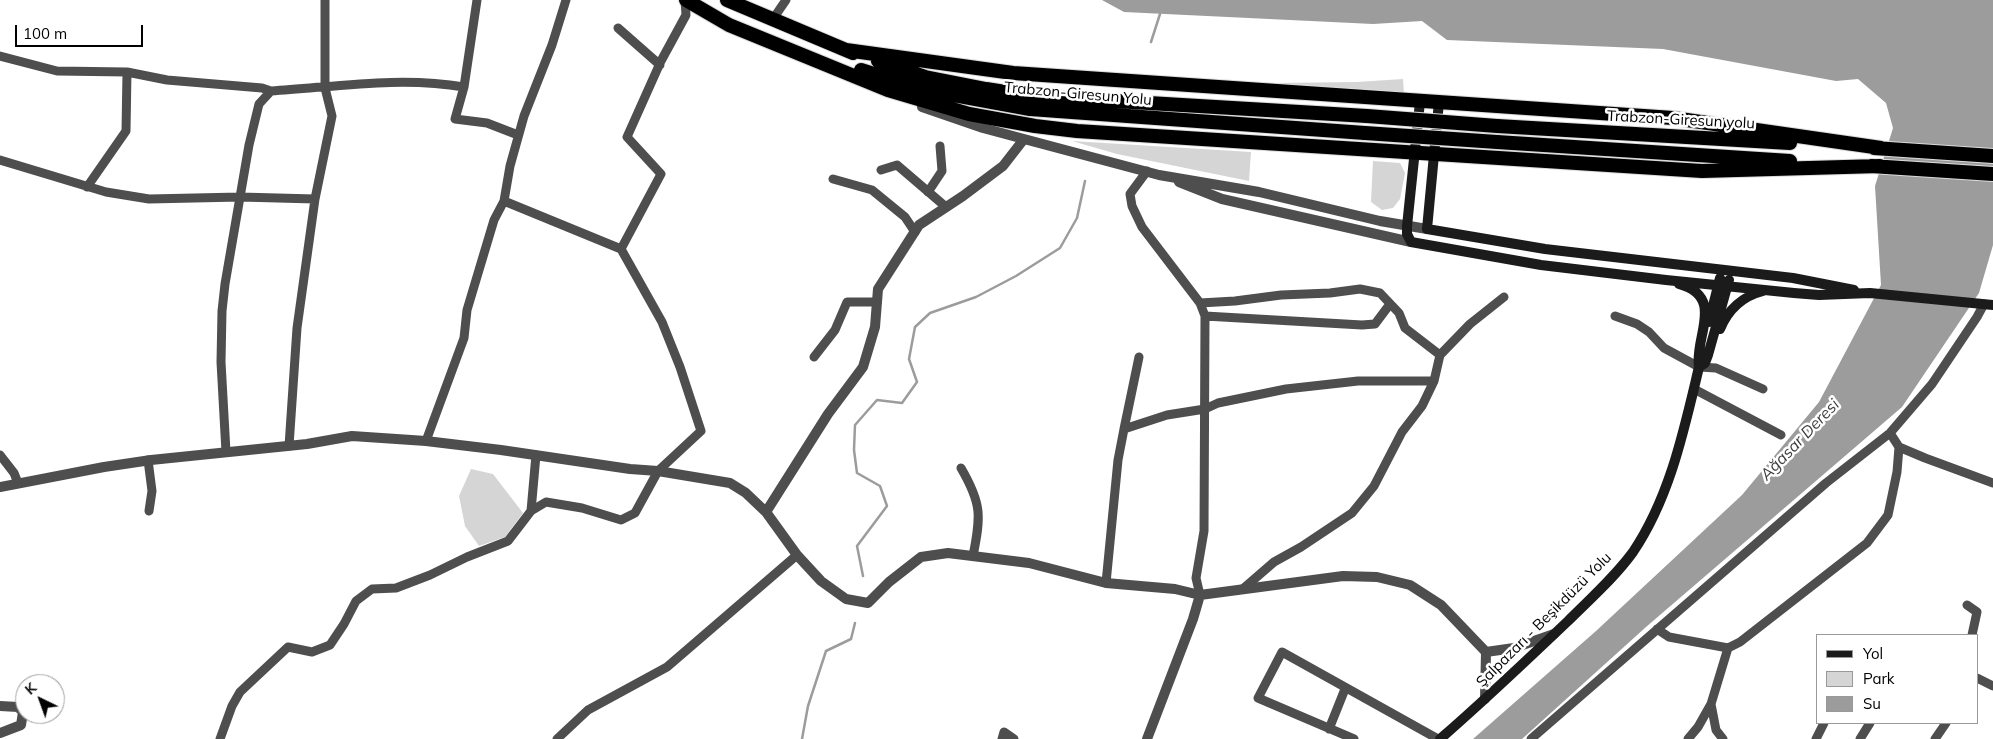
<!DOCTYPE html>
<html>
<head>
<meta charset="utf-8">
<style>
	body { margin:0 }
	#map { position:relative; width:1993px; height:739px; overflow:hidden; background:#fff; font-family:Mulish,sans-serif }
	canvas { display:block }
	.legend { position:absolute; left:1816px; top:634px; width:162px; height:90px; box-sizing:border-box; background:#fff; border:1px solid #999; margin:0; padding:6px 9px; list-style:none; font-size:15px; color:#000 }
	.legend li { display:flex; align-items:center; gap:10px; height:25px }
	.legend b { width:25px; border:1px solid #999 }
	.north { position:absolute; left:15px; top:674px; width:50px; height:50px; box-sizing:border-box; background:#fff; border:1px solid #999; border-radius:50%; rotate:318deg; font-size:14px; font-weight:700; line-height:20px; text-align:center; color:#000 }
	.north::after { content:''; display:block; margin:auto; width:18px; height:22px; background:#000; clip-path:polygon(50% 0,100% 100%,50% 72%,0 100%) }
	.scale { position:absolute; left:15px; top:25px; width:128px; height:22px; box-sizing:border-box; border:2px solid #000; border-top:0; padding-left:6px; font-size:15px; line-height:18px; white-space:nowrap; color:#000; -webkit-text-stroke:4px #fff; paint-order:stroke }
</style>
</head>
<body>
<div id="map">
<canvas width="1993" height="739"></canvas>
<ul class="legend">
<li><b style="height:6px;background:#1b1b1b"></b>Yol</li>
<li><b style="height:14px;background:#d5d5d5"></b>Park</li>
<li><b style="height:14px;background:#9c9c9c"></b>Su</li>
</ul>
<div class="north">K</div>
<div class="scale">100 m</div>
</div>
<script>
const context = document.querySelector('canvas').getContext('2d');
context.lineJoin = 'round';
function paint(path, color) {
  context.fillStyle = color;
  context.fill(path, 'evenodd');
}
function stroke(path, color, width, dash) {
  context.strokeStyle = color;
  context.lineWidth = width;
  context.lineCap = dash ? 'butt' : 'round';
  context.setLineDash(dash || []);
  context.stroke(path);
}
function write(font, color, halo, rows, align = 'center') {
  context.font = font + ' Mulish,sans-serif';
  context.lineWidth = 5;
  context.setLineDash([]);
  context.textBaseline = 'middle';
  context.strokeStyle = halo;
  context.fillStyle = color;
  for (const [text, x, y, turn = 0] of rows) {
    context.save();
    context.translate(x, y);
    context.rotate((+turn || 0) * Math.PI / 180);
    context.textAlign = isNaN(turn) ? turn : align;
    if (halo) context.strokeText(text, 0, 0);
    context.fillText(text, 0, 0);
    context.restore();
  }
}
const green = new Path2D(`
	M1403 79 1404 94 1274 83 1357 82Z
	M1072 141 1251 152 1249 181 1117 154Z
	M1373 161 1400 163 1405 173 1400 199 1393 208 1382 210 1371 202Z
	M471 469 493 474 523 513 505 537 479 546 465 526 459 496Z`);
const water = new Path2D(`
	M1102 0H1993V245L1979 293 1902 407 1646 627 1522 739H1473L1596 631 1742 495 1819 402 1881 285 1875 186 1893 128 1886 103 1858 79 1836 81 1663 49 1447 40 1422 21 1373 24 1124 12Z`);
const stream = new Path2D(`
	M1151 42 1160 14
	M863 576 857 546 887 506 880 486 857 473 854 450 855 425 877 400 902 403 917 382 909 359 915 327 930 313 976 297 1016 276 1060 248 1077 218 1085 181
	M802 739 808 706 826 651 851 639 855 623`);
const minor = new Path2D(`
	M477 0 464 87 455 119 487 123 518 135
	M773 19 786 0
	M618 28 660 65
	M0 56 57 71 127 72 167 80 262 88 271 91
	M0 160 106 192 149 199 240 197 315 199
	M881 170 897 165 946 207
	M1147 171 1130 194 1132 206 1142 227 1200 303 1205 316 1204 531 1196 578 1200 595
	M833 179 872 190 905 217 915 232
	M87 187 126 131 127 72
	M928 192 942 171 940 146
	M504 201 621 249 662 322 680 367 701 431 658 471 635 513 621 520 582 508 546 502 531 511
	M621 249 661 174 627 137 661 61 686 15 685 0
	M1200 303 1235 301 1281 295 1330 293 1360 289 1380 293 1399 313 1405 328 1440 355
	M1205 316 1362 325 1375 324 1390 304
	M1615 316 1637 324 1649 332 1664 348 1699 367 1716 368 1763 389
	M814 357 835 330 847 302H877
	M1694 389 1781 435
	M1124 429 1139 357
	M1890 433 1899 447 1925 458 1993 483
	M426 441 464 338 467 310 494 220 504 201 510 166 524 116 552 45 566 0
	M289 446 297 328 315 199 332 116 325 88V0
	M226 452 221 362 222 311 225 284 249 145 259 104 271 91C335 87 400 76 464 87
	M0 455 14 473 18 483
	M148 460 152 491 149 511
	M961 468C982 504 981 516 973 556
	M1106 583 1118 460 1124 429 1167 415 1205 409 1218 403 1286 389 1358 381H1434
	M1244 588 1274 562 1301 547 1352 513 1374 486 1402 432 1422 406 1434 381 1440 355 1470 324 1504 297
	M1967 605 1977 612 1972 635
	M1657 629 1669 637 1728 648 1740 642 1867 543 1888 515 1897 472 1899 447
	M1977 678 1993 686
	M1329 729 1345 689
	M220 739 232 706 240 692 288 647 312 652 330 645 344 624 356 601 372 589 396 588 430 575 467 557 508 541 531 511 536 455
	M557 739 588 710 667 667 797 555
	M1002 739 1004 732 1014 739
	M1354 739 1258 698 1282 652 1438 739
	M1531 739 1826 483 1890 433 1932 384 1977 317 1984 304
	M1688 739 1698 727 1711 704
	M1723 739 1716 730 1711 704 1728 648
	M1816 739 1824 723
	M1860 739 1870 723
	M1935 739 1946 723`);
const tertiary = new Path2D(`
	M922 107 983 128 1024 139
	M1179 182 1222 199 1411 242
	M0 487 104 467 151 460 307 444 352 436 426 441 501 450 630 469 658 471 730 483 746 493 766 512 797 555 821 581 846 599 868 603 889 582 921 557 948 553 1029 563 1106 583 1175 589 1200 595
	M766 512 828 414 863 367 875 327 878 289 919 225 963 196 1003 166 1024 139 1159 175 1259 192 1380 221 1427 229
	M1486 652 1514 648 1554 634
	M0 706 18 707 23 712 21 725 0 733
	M1147 739 1193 619 1200 595 1343 576 1377 577 1410 585 1441 605 1486 652 1485 699`);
const secondary = new Path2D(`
	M1420 102 1407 226V234L1411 242 1541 265 1666 280 1794 293 1819 295 1870 293 1993 305
	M1439 102 1427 229 1545 249 1793 278 1854 290
	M1709 322 1720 278
	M1720 329C1728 310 1743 296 1763 291
	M1699 367 1705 363 1708 355 1729 280
	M1440 739C1484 701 1526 661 1568 621 1590 599 1615 577 1633 552 1670 497 1684 430 1699 367 1694 337 1726 297 1679 284`);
const trunk = new Path2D(`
	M686 0 729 25 888 90 969 114 1035 126 1077 131 1702 171 1880 166
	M727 0 853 53
	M846 50 1013 73 1673 118 1881 148
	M878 61 925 77 986 89 1031 96 1367 116
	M861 70 921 89 1030 109 1365 133
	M1497 126 1790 143
	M1497 142 1790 161
	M1874 148 1993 156
	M1871 166 1993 174`);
const trunkBridge = new Path2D(`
	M1367 116 1497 126
	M1365 133 1497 142`);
const streetNames = [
	["Trabzon-Giresun Yolu",1078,94,5],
	["Trabzon-Giresun yolu",1681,120,3],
	["Şalpazarı - Beşikdüzü Yolu",1544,620,-45]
];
const waterNames = [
	["Ağasar Deresi",1800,440,-46]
];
paint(green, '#d5d5d5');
paint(water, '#9c9c9c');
stroke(stream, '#9c9c9c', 2.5);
stroke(trunk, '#dbdbdb', 16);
stroke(minor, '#4e4e4e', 9);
stroke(tertiary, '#4e4e4e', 10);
stroke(secondary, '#1b1b1b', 10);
stroke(trunk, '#000', 14);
stroke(trunkBridge, '#dbdbdb', 16, []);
stroke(trunkBridge, '#000', 14);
write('15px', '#000', '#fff', streetNames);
write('italic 16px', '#3d3d3d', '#fff', waterNames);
</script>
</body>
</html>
